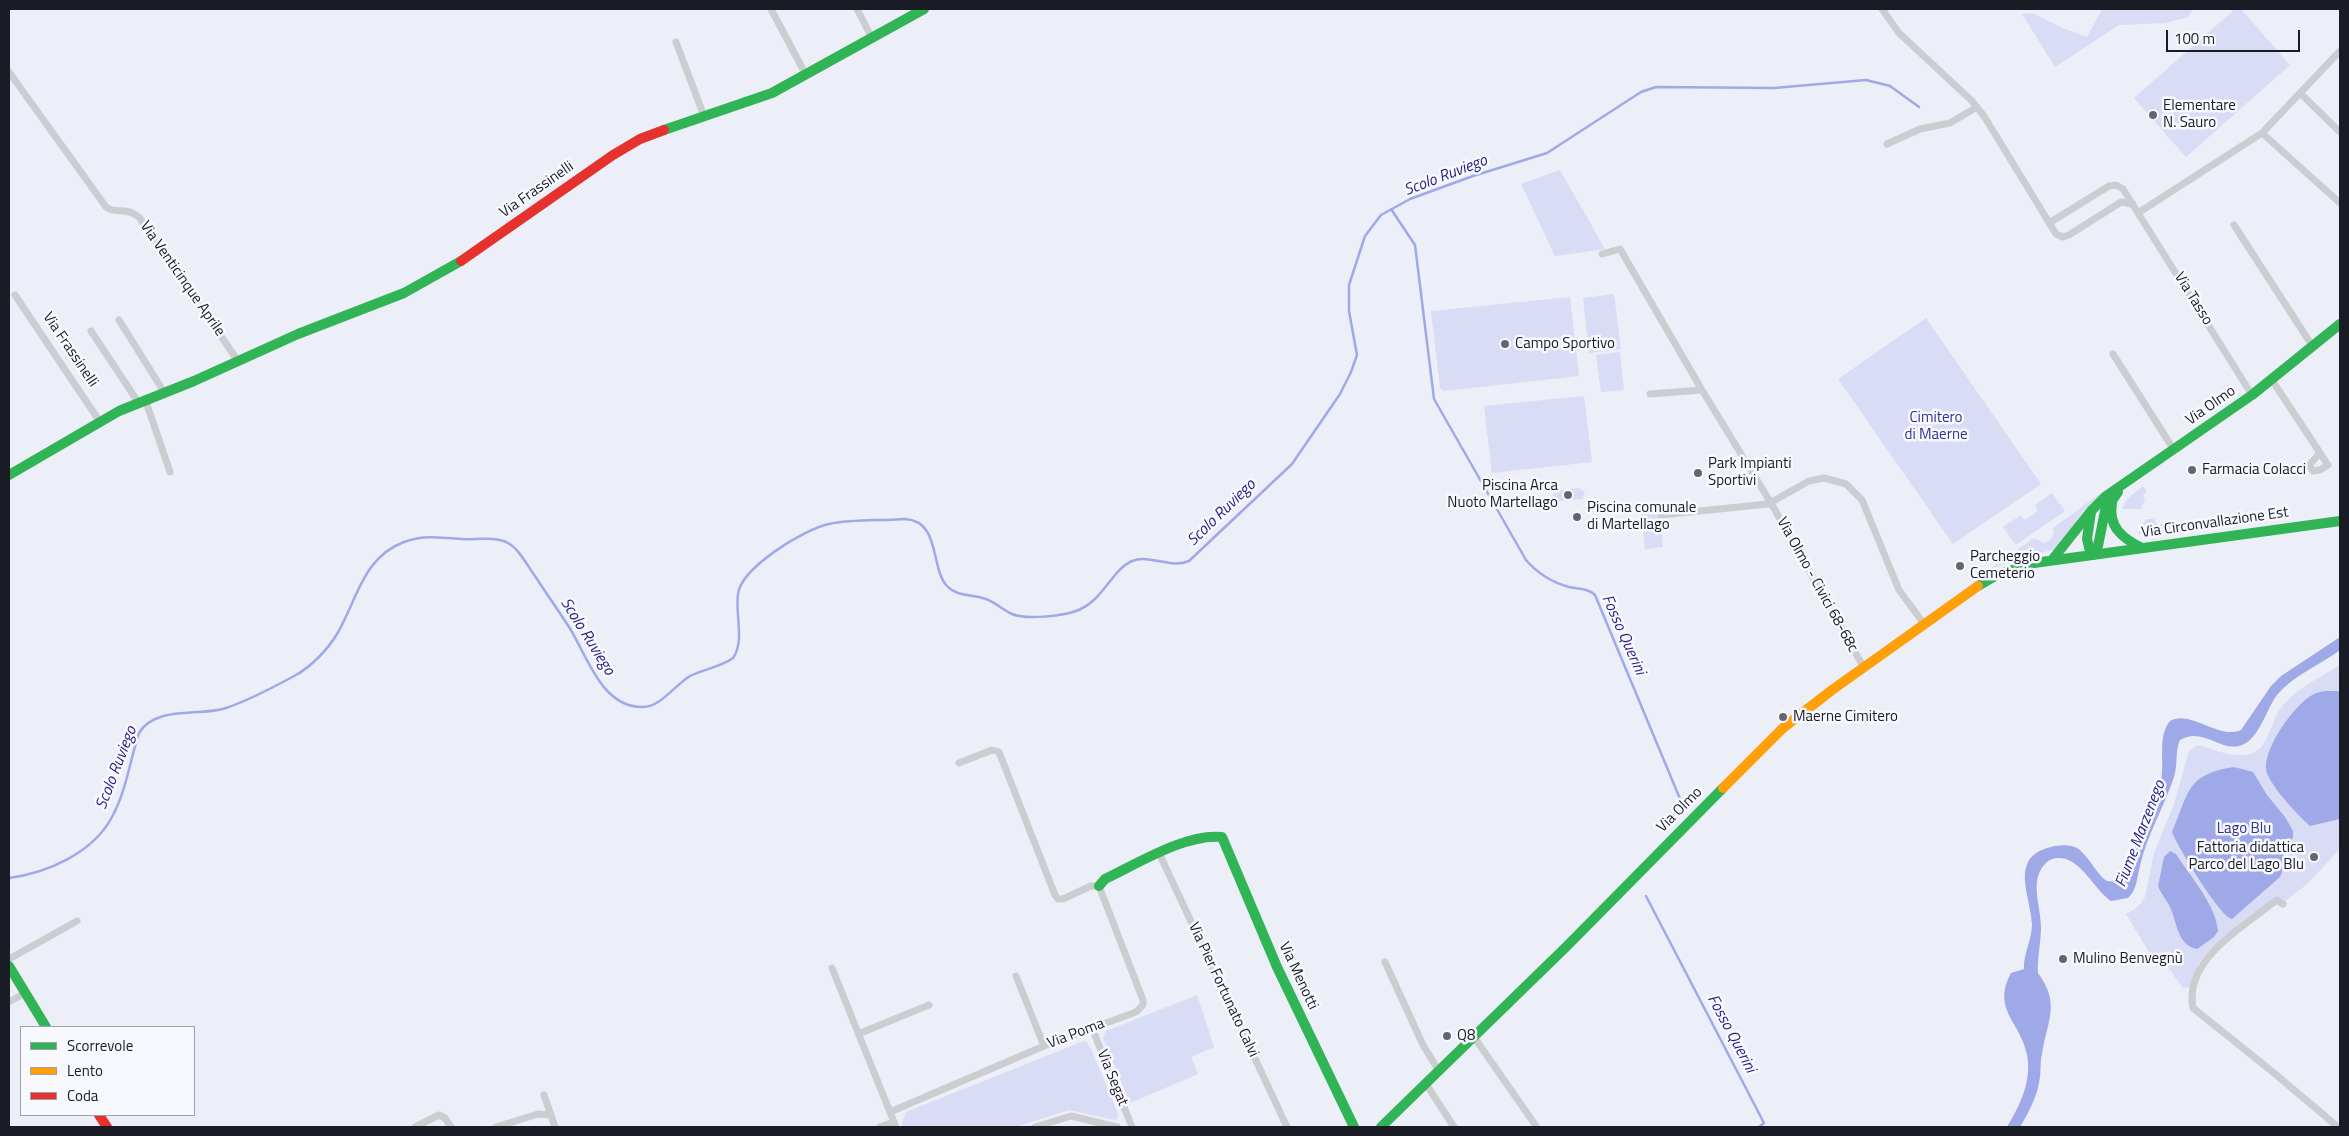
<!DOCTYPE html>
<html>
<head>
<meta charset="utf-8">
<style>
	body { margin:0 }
	#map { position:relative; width:2349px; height:1136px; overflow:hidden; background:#eceef8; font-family:"Titillium Web",sans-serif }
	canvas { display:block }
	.frame { position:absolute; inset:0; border:10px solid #191b25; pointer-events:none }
	.legend { position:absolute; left:20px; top:1026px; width:175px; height:90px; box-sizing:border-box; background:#f8f9ff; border:1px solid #9fa0a8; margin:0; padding:6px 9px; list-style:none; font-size:15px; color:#191b25 }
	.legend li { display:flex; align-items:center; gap:10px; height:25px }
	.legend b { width:25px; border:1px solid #9fa0a8 }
	.scale { position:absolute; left:2166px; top:30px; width:134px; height:22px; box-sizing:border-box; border:2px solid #191b25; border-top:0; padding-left:6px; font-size:15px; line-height:18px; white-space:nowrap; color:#191b25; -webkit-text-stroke:4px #f8f9ff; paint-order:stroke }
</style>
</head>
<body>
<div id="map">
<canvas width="2349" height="1136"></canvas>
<div class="frame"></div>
<ul class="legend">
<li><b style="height:6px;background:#30b455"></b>Scorrevole</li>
<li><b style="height:6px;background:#ff9f0a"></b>Lento</li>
<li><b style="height:6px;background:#e5322d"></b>Coda</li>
</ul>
<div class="scale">100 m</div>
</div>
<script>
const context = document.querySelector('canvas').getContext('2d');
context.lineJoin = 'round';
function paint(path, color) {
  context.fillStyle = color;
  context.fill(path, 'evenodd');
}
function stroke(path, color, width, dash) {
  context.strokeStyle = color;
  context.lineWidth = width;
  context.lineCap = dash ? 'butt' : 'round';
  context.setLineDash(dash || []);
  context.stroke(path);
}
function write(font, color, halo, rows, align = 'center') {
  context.font = font + ' "Titillium Web",sans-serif';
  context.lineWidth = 5;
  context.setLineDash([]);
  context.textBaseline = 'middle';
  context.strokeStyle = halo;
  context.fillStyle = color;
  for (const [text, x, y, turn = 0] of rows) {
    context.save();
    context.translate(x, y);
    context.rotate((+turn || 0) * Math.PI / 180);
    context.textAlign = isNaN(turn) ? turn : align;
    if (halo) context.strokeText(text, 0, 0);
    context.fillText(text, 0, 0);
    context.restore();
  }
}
const green = new Path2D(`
	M2102 9H2193L2188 17 2165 23 2119 25 2055 67 2022 14 2033 13 2063 28 2087 37Z
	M2235 9H2241L2290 65 2186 157 2134 98Z
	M1560 170 1605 249 1555 256 1521 184Z
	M1614 294 1621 349 1589 353 1583 298Z
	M1570 297 1579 376 1443 391 1440 388 1431 311Z
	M1926 318 2041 484 1953 544 1838 379Z
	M1620 352 1624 390 1601 392 1596 355Z
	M1584 396 1592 462 1492 473 1484 406Z
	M2143 486 2147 492 2143 495 2145 500 2140 509H2122L2127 499Z
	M1579 488 1585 493 1582 499 1557 501 1552 497 1555 491Z
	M2105 490 2083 511 2057 549 2017 558 1985 572 2034 538 2044 543 2050 540 2054 533 2053 528Z
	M2052 493 2065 511 2016 545 2003 527 2021 515 2025 520 2038 511 2035 505Z
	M1659 504 1663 547 1645 549 1640 506Z
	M2146 519H2154L2158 526 2166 521 2172 531 2138 534Z
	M2340 665V849L2306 885 2285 901 2278 896 2205 956 2199 962 2190 987 2183 988 2163 960 2155 962 2126 914 2138 907 2145 897 2154 853 2174 804 2189 751 2197 745C2216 750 2251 766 2264 743 2270 733 2273 721 2279 711 2292 690 2320 678 2340 665Z
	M1197 995 1214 1047 1191 1057 1198 1074 1130 1103 1103 1038 1106 1031Z
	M1084 1041 1087 1042 1091 1049 1117 1111 1118 1117 1115 1120 1069 1110 1016 1127H903L902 1123 906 1112Z`);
const water = new Path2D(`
	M2340 637V650C2319 666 2295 674 2277 695 2266 709 2260 738 2242 745 2221 753 2203 726 2180 740 2175 751 2178 764 2174 777 2164 807 2147 835 2140 866 2137 877 2137 890 2128 898L2111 901C2095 890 2085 866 2066 859 2059 857 2050 858 2045 864 2029 881 2041 906 2041 927 2041 943 2037 958 2038 973 2061 1004 2047 1021 2042 1054 2040 1061 2041 1069 2040 1077 2038 1095 2029 1112 2020 1127H2007C2020 1105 2032 1081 2027 1055 2021 1022 1991 1010 2011 973L2024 969C2023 954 2032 940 2032 924 2031 896 2008 857 2051 847 2058 845 2070 844 2077 848 2089 856 2097 875 2107 881L2118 882 2124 879C2130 870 2131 856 2135 846 2143 824 2156 803 2161 781 2165 761 2157 737 2170 721 2190 709 2219 740 2241 730L2271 686 2281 676Z
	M2340 691V819L2310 826C2297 814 2273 789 2267 773 2260 752 2295 703 2314 694 2321 690 2332 691 2340 691Z
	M2234 767 2253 772 2267 795 2285 817 2293 831V837L2283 854 2284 868 2280 877 2232 919C2220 917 2177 846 2172 832 2189 793 2186 774 2234 767Z
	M2170 851 2176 854C2190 876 2216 905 2218 931L2214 937 2197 949C2177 945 2177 922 2170 907 2167 900 2161 894 2158 886L2164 857Z`);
const stream = new Path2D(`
	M1391 209 1415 245 1434 399 1526 560C1538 574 1551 582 1569 587 1578 589 1588 588 1595 595L1683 806
	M9 878C47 873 93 853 112 817 126 792 130 760 139 733 156 705 199 717 226 708 250 700 274 687 296 675 312 666 328 649 337 634 357 600 363 557 404 542 427 534 439 538 461 539 475 540 495 536 508 543 519 549 527 565 535 576 546 593 558 610 569 627 587 655 601 707 642 707 660 708 675 685 690 676 704 669 721 667 733 658 745 641 735 615 738 594 741 568 804 529 829 524 853 519 880 521 905 519 941 521 930 568 947 586 957 597 973 594 986 599 995 602 1003 610 1012 614 1026 620 1062 616 1076 611 1104 601 1111 570 1132 561 1150 554 1171 569 1189 561L1292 464 1340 394 1351 372 1357 355 1349 311V285L1365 236 1381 215 1410 199 1473 176 1547 153 1641 92 1656 87 1774 88 1866 80 1890 86 1919 107
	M1646 896 1764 1123 1759 1127`);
const street = new Path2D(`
	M857 9 872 38
	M1882 9 1899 33 1972 101 1984 116 2056 234 2063 237 2069 235 2121 202 2133 204
	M772 11 806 75
	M676 42 704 116
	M9 72 106 207C116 215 125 206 139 217L238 361
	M2300 93 2340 132
	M2262 133 2340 203
	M1887 144 1920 129 1950 123 1977 107
	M2138 213 2262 133 2340 51
	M2049 223 2109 186 2116 185 2123 189 2252 395
	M2234 225 2313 347
	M1602 254 1620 249 1702 390
	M15 295 100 422
	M119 320 164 392
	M91 331 138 402
	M2113 354 2174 450
	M2272 380 2328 465 2320 470 2313 471 2309 465 2320 453
	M1650 394 1702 390 1771 503 1864 668
	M145 399 170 472
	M1661 515 1768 504 1809 481 1824 478 1846 484 1862 500 1899 590 1924 624
	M1159 853 1287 1127
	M2283 904 2277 900 2270 905C2238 931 2184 961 2193 1008L2274 1073 2338 1127
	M9 959 77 921
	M1385 962 1423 1045 1439 1071
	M832 968 896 1127
	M1016 976 1044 1046
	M9 1002 25 993
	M1092 1028 1132 1127
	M858 1034 929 1005
	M1474 1037 1536 1126
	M1426 1084 1454 1127
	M544 1095 555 1127
	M890 1112 1044 1046 1136 1012 1143 1005V1000L1099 886H1091L1063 899H1058L1055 895 999 752 992 750 959 763
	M415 1127 439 1115 445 1118 451 1127
	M496 1127 538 1114 551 1115
	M880 1127 894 1122
	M1035 1127 1071 1116 1117 1127`);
const fast = new Path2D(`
	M664 130 772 93 924 9
	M9 475 119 411 194 381 298 334 404 293 461 261
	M2112 503C2108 527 2122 538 2142 548
	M2091 512 2087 539 2091 555
	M2094 555 2098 546 2105 511 2118 492
	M2052 560 2091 511 2106 496 2252 395 2340 324
	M1978 586 1997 575 2034 563 2340 521
	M1099 886 1105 879C1137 864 1186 833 1222 837L1277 967 1354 1127
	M9 966 46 1027
	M1381 1127 1567 946 1723 788`);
const slow = new Path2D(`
	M1723 788 1783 728 1832 690 1978 586`);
const jam = new Path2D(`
	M461 261 613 155 640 139 664 130
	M99 1115 107 1127`);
const markers = [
	[2153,115,5,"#63656f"],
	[1505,344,5,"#63656f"],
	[2192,470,5,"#63656f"],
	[1698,473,5,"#63656f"],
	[1568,495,5,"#63656f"],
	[1577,517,5,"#63656f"],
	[1960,566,5,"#63656f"],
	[1783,717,5,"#63656f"],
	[2314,857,5,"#63656f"],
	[2063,959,5,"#63656f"],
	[1447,1036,5,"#63656f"]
];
const poiNames = [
	["Elementare",2163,106],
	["N. Sauro",2163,123],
	["Campo Sportivo",1515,344],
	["Park Impianti",1708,464],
	["Sportivi",1708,481],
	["Farmacia Colacci",2202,470],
	["Piscina Arca",1558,486,"right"],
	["Nuoto Martellago",1558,503,"right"],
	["Piscina comunale",1587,508],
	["di Martellago",1587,525],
	["Parcheggio",1970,557],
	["Cemeterio",1970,574],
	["Maerne Cimitero",1793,717],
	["Fattoria didattica",2304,848,"right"],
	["Parco del Lago Blu",2304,865,"right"],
	["Mulino Benvegnù",2073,959],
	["Q8",1457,1036]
];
const streetNames = [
	["Via Frassinelli",537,190,-35],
	["Via Venticinque Aprile",182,279,55],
	["Via Tasso",2193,299,58],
	["Via Frassinelli",70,350,56],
	["Via Olmo",2211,406,-35],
	["Via Circonvallazione Est",2215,523,-8],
	["Via Olmo - Civici 68-68c",1817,585,61],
	["Via Olmo",1680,810,-45],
	["Via Menotti",1298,976,65],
	["Via Pier Fortunato Calvi",1223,990,65],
	["Via Poma",1076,1034,-21],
	["Via Segat",1112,1078,68]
];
const parkNames = [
	["Cimitero",1936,418],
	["di Maerne",1936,435],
	["Lago Blu",2244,829]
];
const waterNames = [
	["Scolo Ruviego",1446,176,-21],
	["Scolo Ruviego",1222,513,-44],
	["Fosso Querini",1623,635,66],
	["Scolo Ruviego",587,637,58],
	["Scolo Ruviego",117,768,-69],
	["Fiume Marzenego",2141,834,-69],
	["Fosso Querini",1731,1034,62]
];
paint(green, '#d8dcf4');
paint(water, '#a0a9e8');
stroke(stream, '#a0a9e8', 2.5);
stroke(street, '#cccdd1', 7);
stroke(fast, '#30b455', 10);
stroke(slow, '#ff9f0a', 10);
stroke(jam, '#e5322d', 10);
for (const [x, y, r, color] of markers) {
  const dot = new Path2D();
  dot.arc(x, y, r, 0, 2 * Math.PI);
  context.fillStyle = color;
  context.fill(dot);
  stroke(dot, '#f8f9ff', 2);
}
write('15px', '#191b25', '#f8f9ff', poiNames, 'left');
write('15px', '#191b25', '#f8f9ff', streetNames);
write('15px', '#313293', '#f8f9ff', parkNames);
write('italic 16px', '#251e80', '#f8f9ff', waterNames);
</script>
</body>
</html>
